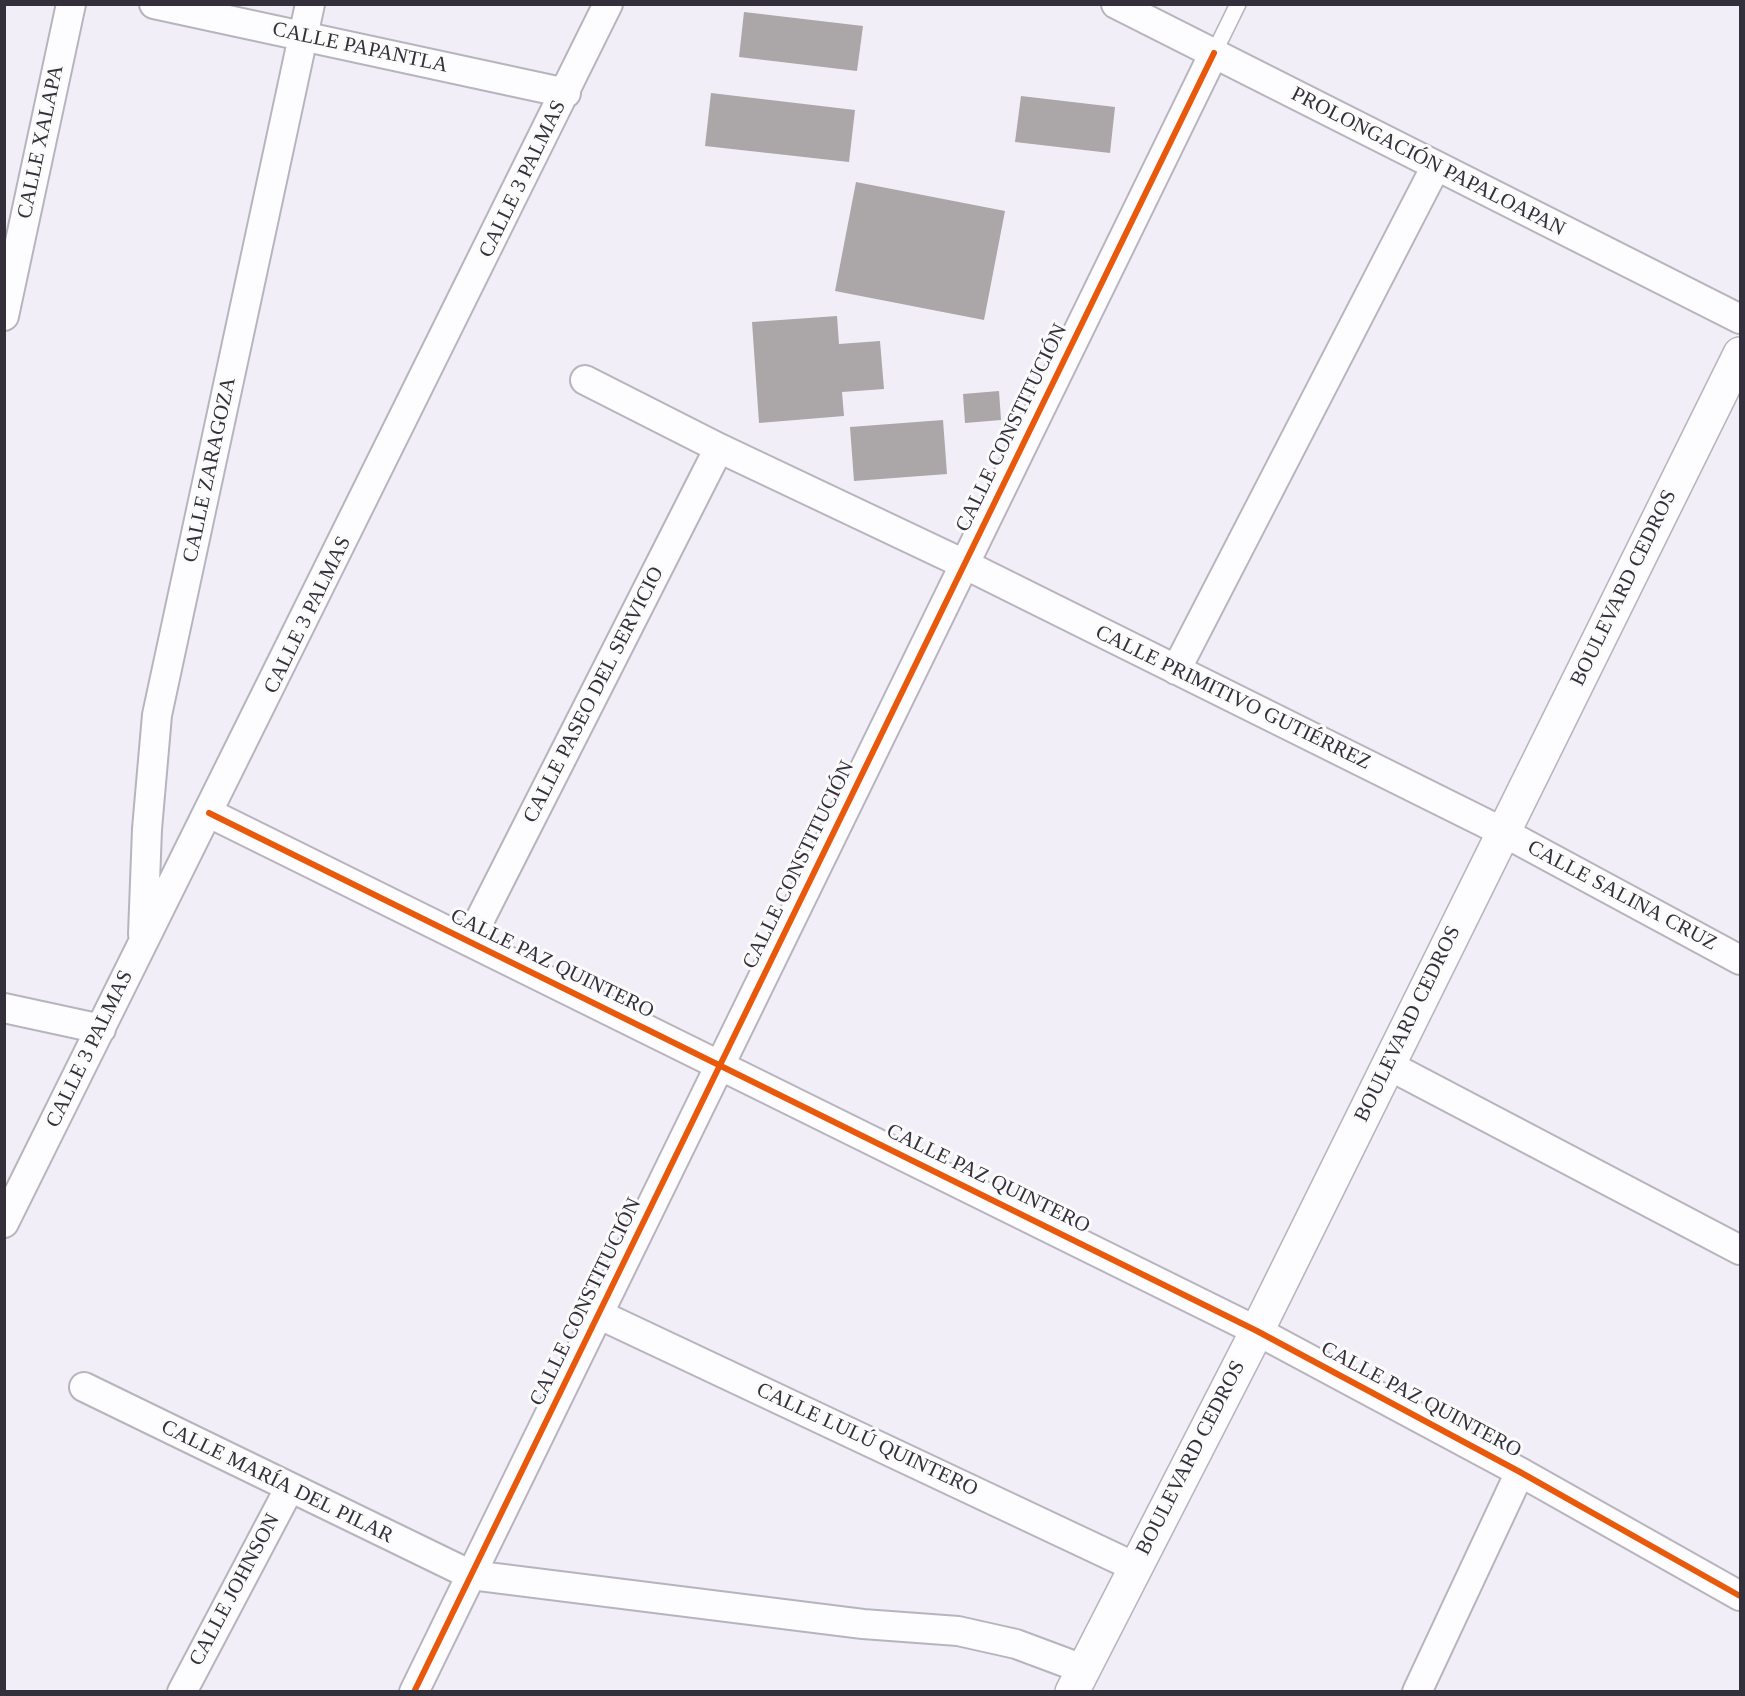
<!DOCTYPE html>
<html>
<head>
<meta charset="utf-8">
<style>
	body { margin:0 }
	#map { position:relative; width:1745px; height:1696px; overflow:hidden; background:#f1eef8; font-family:Georgia,serif }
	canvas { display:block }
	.frame { position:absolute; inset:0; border:6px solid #34303b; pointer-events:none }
</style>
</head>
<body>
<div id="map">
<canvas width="1745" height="1696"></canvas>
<div class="frame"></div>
</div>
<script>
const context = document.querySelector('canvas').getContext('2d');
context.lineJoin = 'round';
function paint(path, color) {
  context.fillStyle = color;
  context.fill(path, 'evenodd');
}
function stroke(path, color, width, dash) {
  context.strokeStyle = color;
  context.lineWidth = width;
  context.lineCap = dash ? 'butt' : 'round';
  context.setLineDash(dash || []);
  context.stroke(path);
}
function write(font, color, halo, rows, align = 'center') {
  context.font = font + ' Georgia,serif';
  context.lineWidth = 6;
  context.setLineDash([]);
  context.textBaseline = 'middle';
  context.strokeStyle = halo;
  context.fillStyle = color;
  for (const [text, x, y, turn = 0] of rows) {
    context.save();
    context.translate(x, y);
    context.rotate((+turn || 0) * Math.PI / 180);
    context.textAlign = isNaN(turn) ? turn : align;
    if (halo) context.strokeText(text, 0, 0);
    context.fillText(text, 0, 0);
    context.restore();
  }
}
const building = new Path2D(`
	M744 12 863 26 857 71 739 57Z
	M711 93 855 110 849 162 705 146Z
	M1021 96 1115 107 1110 153 1015 142Z
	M856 182 1005 211 984 320 835 291Z
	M837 316 839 344 880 341 884 389 842 392 844 416 759 423 752 322Z
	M999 391 1001 420 965 423 963 394Z
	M943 420 947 474 854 481 850 427Z`);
const lane = new Path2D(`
	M1214 53 1238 4`);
const street = new Path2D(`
	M154 4 566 93
	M1116 4 1740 319
	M4 316 71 4
	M585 380 719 448 964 564 1503 832 1740 960
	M1176 670 1436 166
	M209 813 1257 1331 1520 1472 1740 1596
	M143 934 147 829 157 715 310 4
	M469 941 719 448
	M4 1008 101 1029
	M1388 1065 1740 1250
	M4 1223 608 4
	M598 1314 1135 1567
	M84 1387 471 1575 863 1624 958 1631 1016 1644 1083 1669
	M182 1692 289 1489
	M414 1692 1214 53
	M1417 1692 1520 1472`);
const secondary = new Path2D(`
	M1072 1692 1257 1331 1740 354`);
const cycleway = new Path2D(`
	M209 813 1257 1331 1520 1472 1740 1596
	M414 1692 1214 53`);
const streetNames = [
	["CALLE PAPANTLA",360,48,12],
	["CALLE XALAPA",41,142,-78],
	["PROLONGACIÓN PAPALOAPAN",1428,162,27],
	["CALLE 3 PALMAS",523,179,-64],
	["CALLE CONSTITUCIÓN",1012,428,-64],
	["CALLE ZARAGOZA",210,470,-78],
	["BOULEVARD CEDROS",1624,588,-64],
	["CALLE 3 PALMAS",308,615,-64],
	["CALLE PASEO DEL SERVICIO",594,695,-63],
	["CALLE PRIMITIVO GUTIÉRREZ",1233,698,26],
	["CALLE CONSTITUCIÓN",799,865,-64],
	["CALLE SALINA CRUZ",1622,896,28],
	["CALLE PAZ QUINTERO",552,964,26],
	["BOULEVARD CEDROS",1408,1024,-64],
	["CALLE 3 PALMAS",90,1049,-64],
	["CALLE PAZ QUINTERO",988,1179,26],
	["CALLE CONSTITUCIÓN",586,1302,-64],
	["CALLE PAZ QUINTERO",1421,1400,28],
	["CALLE LULÚ QUINTERO",867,1440,25],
	["BOULEVARD CEDROS",1191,1458,-63],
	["CALLE MARÍA DEL PILAR",277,1482,26],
	["CALLE JOHNSON",235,1590,-62]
];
paint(building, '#aba6a7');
stroke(lane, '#b7b4bd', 18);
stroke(street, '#b7b4bd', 32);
stroke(secondary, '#b7b4bd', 36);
stroke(lane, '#fdfcfe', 15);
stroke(street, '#fdfcfe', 28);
stroke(secondary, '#fdfcfe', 33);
stroke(cycleway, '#e8590c', 6);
write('21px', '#34303b', '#fbfbfb', streetNames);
</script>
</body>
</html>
